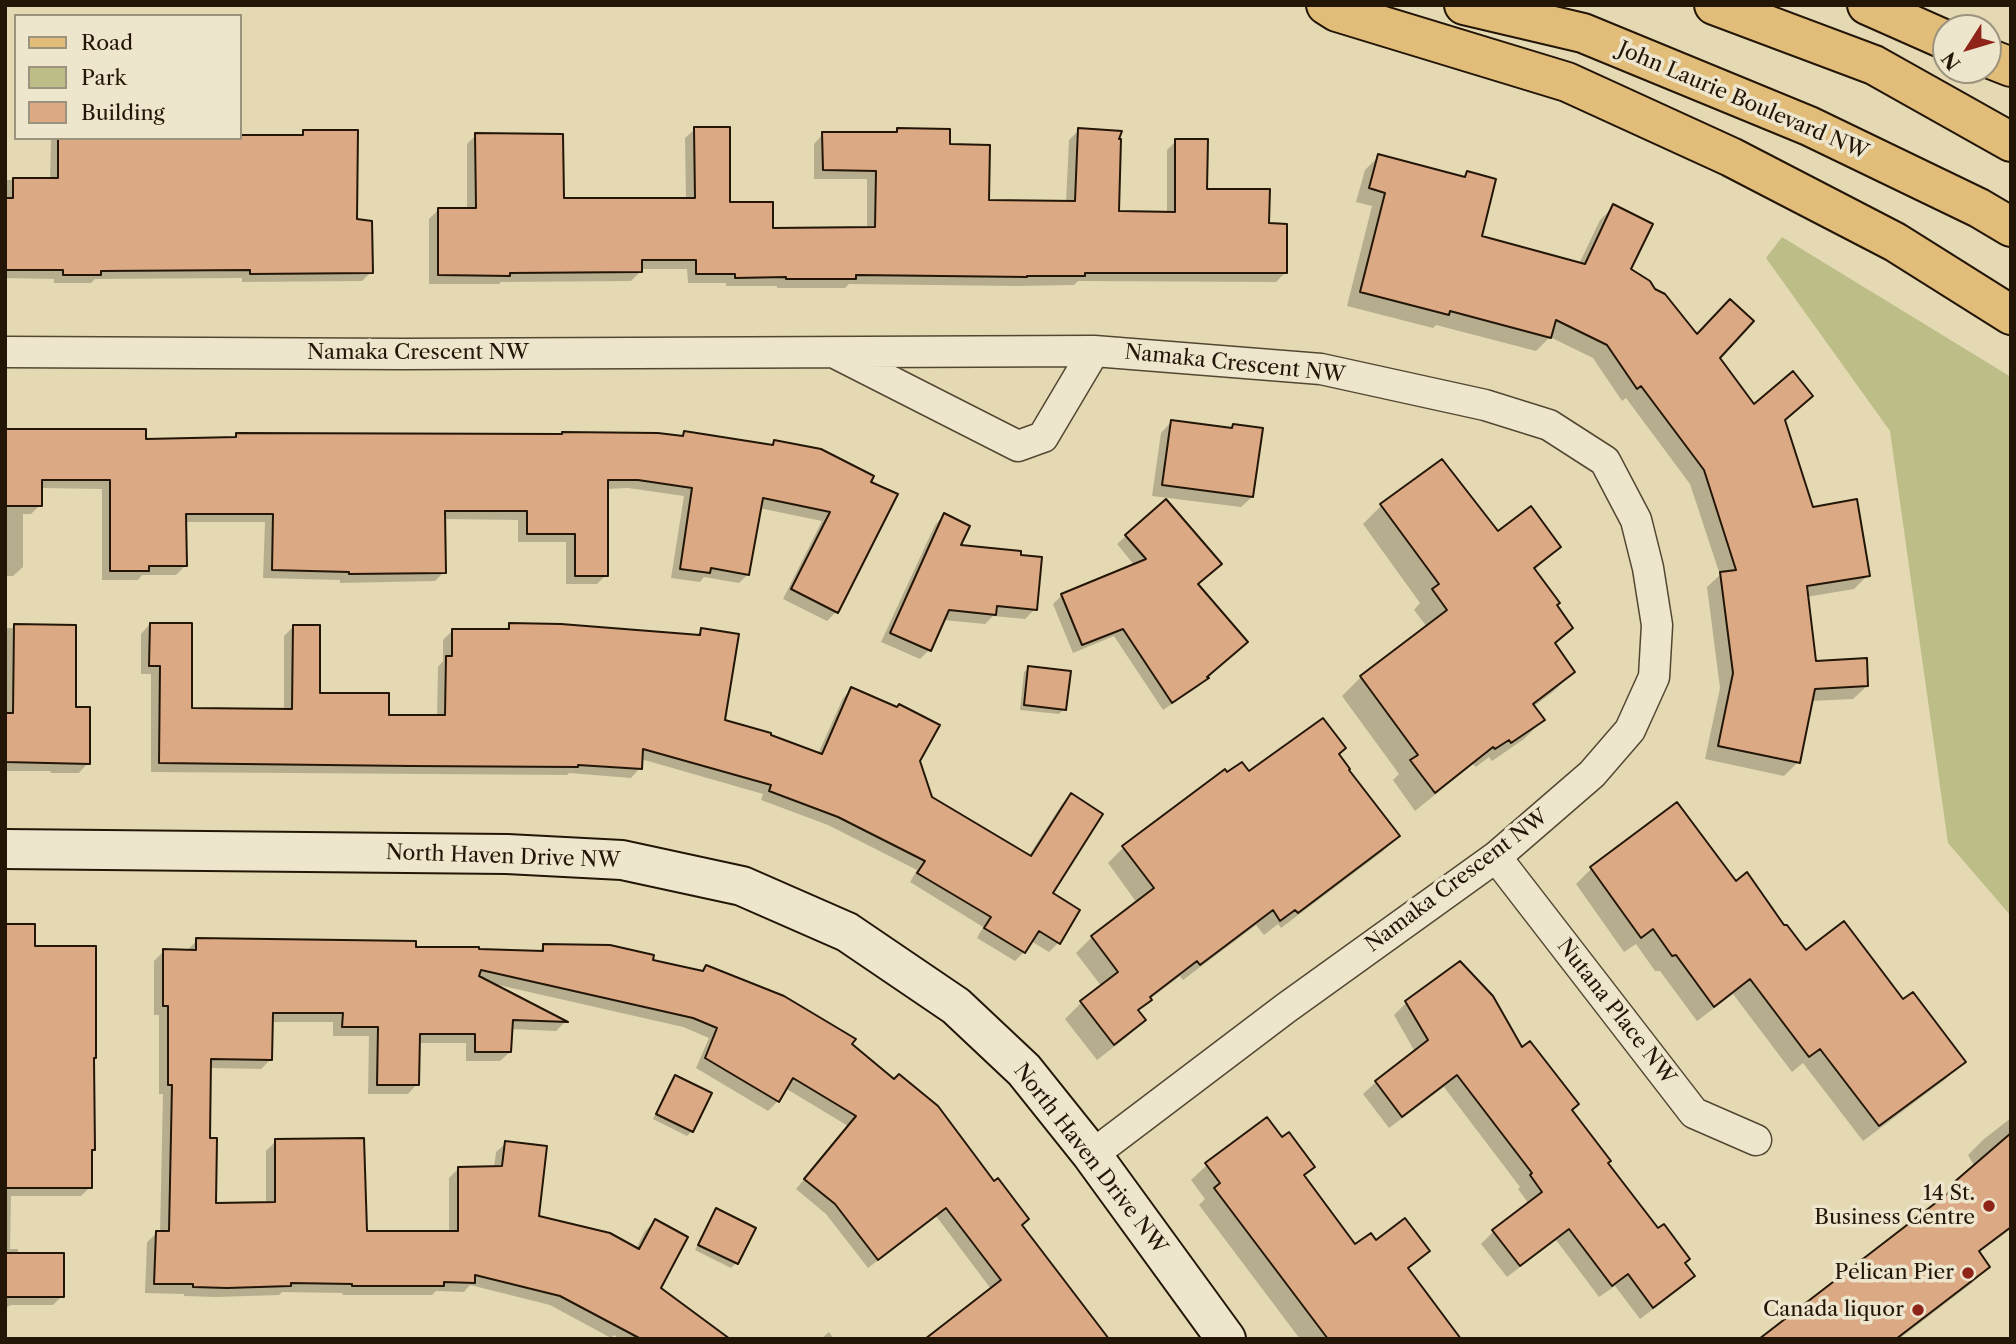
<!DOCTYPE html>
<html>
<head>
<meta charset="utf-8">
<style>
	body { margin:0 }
	#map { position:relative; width:2016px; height:1344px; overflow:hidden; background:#e4d9b2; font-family:"Libre Caslon Text",serif }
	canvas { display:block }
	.frame { position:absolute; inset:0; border:7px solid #231607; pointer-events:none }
	.legend { position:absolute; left:14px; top:14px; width:228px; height:126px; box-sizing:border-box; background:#ede6cd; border:2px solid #9c937e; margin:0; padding:9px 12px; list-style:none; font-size:21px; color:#231607 }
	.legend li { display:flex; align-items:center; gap:14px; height:35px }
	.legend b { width:35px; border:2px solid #9c937e }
	.north { position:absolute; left:1932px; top:14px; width:70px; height:70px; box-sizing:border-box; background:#ede6cd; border:2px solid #9c937e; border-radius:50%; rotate:233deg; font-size:19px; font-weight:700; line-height:28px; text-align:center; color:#231607 }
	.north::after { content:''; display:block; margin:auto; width:24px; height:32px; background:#8f2418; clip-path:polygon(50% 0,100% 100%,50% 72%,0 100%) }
</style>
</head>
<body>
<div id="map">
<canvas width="2016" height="1344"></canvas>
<div class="frame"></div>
<ul class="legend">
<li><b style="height:9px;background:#e2bc79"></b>Road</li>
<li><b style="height:19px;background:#bcbd87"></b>Park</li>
<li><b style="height:19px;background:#dca985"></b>Building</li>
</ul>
<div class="north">N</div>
</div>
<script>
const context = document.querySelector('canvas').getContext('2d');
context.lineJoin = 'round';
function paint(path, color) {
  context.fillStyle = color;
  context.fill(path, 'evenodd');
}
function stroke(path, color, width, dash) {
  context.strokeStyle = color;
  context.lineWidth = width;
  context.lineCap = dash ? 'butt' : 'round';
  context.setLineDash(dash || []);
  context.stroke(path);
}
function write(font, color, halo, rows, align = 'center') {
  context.font = font + ' "Libre Caslon Text",serif';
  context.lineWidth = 7;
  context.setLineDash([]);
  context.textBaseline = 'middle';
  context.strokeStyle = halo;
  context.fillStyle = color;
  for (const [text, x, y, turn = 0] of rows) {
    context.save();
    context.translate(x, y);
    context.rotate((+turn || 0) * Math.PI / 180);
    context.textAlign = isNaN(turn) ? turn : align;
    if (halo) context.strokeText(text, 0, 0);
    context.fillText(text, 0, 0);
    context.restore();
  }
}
const green = new Path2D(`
	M1782 237 2011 377V916L1948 843 1890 431 1766 258Z`);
const shadow = new Path2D(`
	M695 129 728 204 771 229H867V179H814V144L823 134H893L898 130 948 145 987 202H1066L1069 140 1079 130 1116 141 1117 213 1167 214V150L1176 141 1206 191 1267 224 1285 273 1276 282 1078 281 1074 285 1016 286 849 284 845 288H777V286H726V283H688L687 269H640V272L631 281 501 282 499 284H429V219L439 209H467V144L476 135 562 200H686L685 138Z
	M304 132 356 220 371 272 362 281 242 282V278L95 279 91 283H54V279L5 278V180H50L51 138 299 137Z
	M1379 156 1462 178 1467 173 1480 237 1579 264 1600 220 1614 206 1629 270 1717 358 1754 407 1811 396 1783 421 1812 509 1868 575 1854 589 1806 597 1814 663 1867 686 1853 699 1811 701 1798 762 1784 776 1705 759 1720 688 1707 587 1720 575 1690 484 1626 398 1622 401 1593 358 1550 337 1536 351 1436 325 1433 328 1347 306 1372 206 1356 202 1365 170Z
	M1171 422 1230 429 1234 426 1252 497 1241 507 1152 496 1161 433Z
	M5 430 144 440 232 439 237 434 680 438 684 433 770 446 774 441 872 476 836 612 827 621 783 599 822 521 759 508 748 574 739 583 704 577 700 582 671 578 684 496 628 488 607 489 606 575 597 584H566V542H518V520L443 519 444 572 435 581 340 583V580L263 578 265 522H184L185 566 176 575H142L138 580H102V489L40 488V505L31 514H23V567L13 576H5Z
	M1382 505 1559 547 1534 571 1571 628 1554 645 1573 672 1554 691 1533 707 1543 720 1524 739 1492 761 1489 757 1476 767 1473 764 1415 811 1393 780 1399 774 1342 696 1361 677 1427 627 1414 610 1420 603 1363 524Z
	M944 515 958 546 1035 609 1025 619 993 616 985 624 943 620 929 650 920 659 881 642 935 525Z
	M1126 536 1196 585 1206 678 1198 687 1163 710 1114 636 1073 653 1053 604 1062 595 1135 566 1117 544Z
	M150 624 191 710 284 711V636L293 627 318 695 387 717H437L438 667 443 661V640L452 631H504L510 625 695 636 702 630 723 722 818 754 843 698 852 689 918 761 930 798 1028 857 1062 804 1071 795 1050 894 1078 911 1058 943 1049 952 1031 941 1024 952 1015 961 977 938 983 927 910 882 917 870 828 825 761 800 763 794 641 759 640 768 631 778 569 773 567 775 151 772V674H141V634Z
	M15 626 74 709 88 763 79 773H51L50 771H5V628H12Z
	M1029 668 1064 709 1059 714 1020 710 1024 672Z
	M1337 755 1398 836 1382 852 1281 928 1278 924 1264 935 1256 925 1183 980 1180 976 1150 999 1137 1012 1144 1020 1128 1036 1097 1060 1065 1019 1081 1003 1102 987 1076 953 1092 937 1137 903 1108 863 1124 847 1227 775 1248 774Z
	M1592 868 1735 883 1784 927 1805 952 1903 1001 1963 1062 1947 1078 1863 1141 1803 1063 1792 1072 1733 994 1697 1021 1660 971H1655L1636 944 1624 952 1576 884Z
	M5 926 33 948 92 1060 90 1187 81 1196H11L10 1249H18V1255L62 1296 53 1305H11L5 1308Z
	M197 940 537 953 544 946 651 961 701 972 706 967 850 1045 1020 1226 1109 1339 991 1289 936 1216 868 1268 826 1214 796 1189 848 1126 785 1088 778 1101 768 1111 696 1068 709 1038 683 1027 494 984 565 1022 556 1031 511 1029 510 1052 500 1061H466V1043H418L417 1084 408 1094H368L369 1036H333V1022H271V1059L261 1069 209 1068V1139L214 1205 266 1204V1151L276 1141 365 1233 449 1232V1178L459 1168H494L496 1152 506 1143 537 1217 636 1249 645 1231 655 1221 659 1289 729 1339H620L614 1335 611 1338 550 1305 470 1285 464 1292 436 1291 432 1295H343L342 1293 282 1292 279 1295 216 1297 184 1296V1294L145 1293 147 1242 157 1233H160L163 1094H159V1015H154V961L164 951H187Z
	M1406 1003 1522 1049 1570 1110 1606 1163 1693 1276 1680 1289 1640 1319 1615 1286 1599 1297 1556 1240 1507 1277 1481 1244 1493 1232 1529 1204 1518 1189 1520 1187 1444 1087 1389 1128 1363 1094 1376 1082 1415 1052 1394 1015Z
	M675 1077 692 1131 687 1136 653 1119 670 1082Z
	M2011 1118V1229L1978 1253 1988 1267 1972 1283 1899 1339H1762L1938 1202 1975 1167 1968 1155 1984 1139Z
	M1282 1139 1313 1167 1303 1177 1355 1246 1376 1243 1428 1251 1407 1270 1447 1339H1300L1199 1205 1205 1199 1191 1180 1207 1165Z
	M717 1210 736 1263 731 1268 695 1250 712 1215Z
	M829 1332 834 1339H821Z`);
const building = new Path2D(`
	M694 127H730V202H773V228L875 227 876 171 823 170 822 132H897V128L950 129V144L990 145 989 200 1075 201 1078 128 1122 131 1119 139H1121L1119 211 1175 212V139H1208L1207 189H1270L1269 223 1287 224V273H1085V276H1027V277L856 275V279H786V277L735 278V274H696V260H642V272L510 273V276L438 275V208H476L475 133 563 134 564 198H695Z
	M303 130H358L357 219 372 221 373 273 250 274V270L101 271V275H63V270H5V198H13V178H58V138H240V135H303Z
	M1378 154 1465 177 1467 171 1496 179 1482 236 1585 264 1613 204 1653 224 1631 269 1650 281 1655 289 1665 294 1697 334 1730 299 1754 321 1720 358 1754 404 1793 371 1813 396 1785 420 1813 507 1857 499 1870 576 1807 586 1816 661 1867 658 1868 686 1815 689 1800 763 1718 746 1733 673 1720 572 1736 570 1704 470 1641 386 1637 389 1607 345 1556 320 1551 338 1450 311 1449 315 1360 292 1385 193 1369 188Z
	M1171 420 1232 428 1233 424 1263 428 1253 497 1162 485Z
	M5 429H146V439L236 437V433L562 434V432L658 433 683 436 684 431 773 445 774 440 821 449 874 476 871 482 898 494 838 613 791 589 830 512 763 498 749 575 711 568 710 573 680 569 692 488 638 480H608V576H575V534H527V511H445L446 573 349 574V572L272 570 273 514H186L187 566H149V571H110V480H42V506H5Z
	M1442 459 1498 531 1531 506 1561 547 1534 568 1560 603 1557 605 1573 628 1555 643 1575 672 1533 704 1545 720 1511 743 1509 740 1495 749 1493 747 1435 793 1410 760 1418 755 1360 676 1447 610 1432 589 1439 584 1380 504Z
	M1166 499 1222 564 1198 584 1248 642 1207 677 1209 678 1172 703 1123 629 1082 645 1061 594 1146 559 1125 535Z
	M944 513 970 526 961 545 1021 551V555L1042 557 1037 610 997 606 996 615 949 610 931 651 890 633Z
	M150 623H192V708L292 709 293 625H320V693H389V715H445L446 656H452V629H509V623L561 624 700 635 701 628 739 634 725 720 771 733V735L822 754 851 687 897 707 899 704 940 725 920 761 932 797 1031 856 1071 793 1103 814 1053 893 1080 910 1060 944 1039 931 1025 953 984 928 991 917 917 873 925 861 838 817 769 791 771 785 643 749 642 769 578 765V767L410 766 159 763 160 666H149Z
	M14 624 76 625V707H90V764L5 762V713H13Z
	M1028 666 1071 671 1066 710 1024 705Z
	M1323 718 1346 748 1339 754 1350 769 1349 770 1400 836 1298 913 1295 910 1280 921 1273 910 1200 965 1197 961 1150 997 1152 1000 1138 1010 1146 1020 1114 1045 1080 1001 1118 972 1091 936 1154 888 1122 846 1225 769 1227 772 1242 762 1249 771Z
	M1677 802 1736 881 1747 872 1784 925H1787L1806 950 1844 921 1903 999 1913 992 1966 1062 1879 1126 1820 1049 1809 1057 1750 979 1714 1007 1676 955 1672 956 1653 929 1641 938 1590 867Z
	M5 924H35V946H96V1058H94L95 1150H92V1188H5Z
	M196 938 416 941V947H479V949L543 951V944L610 945 654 955 653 960 703 971 706 965 784 996 856 1039 852 1044 894 1079 899 1074 938 1106 994 1181 998 1178 1029 1219 1022 1225 1109 1339H925L1001 1280 946 1208 878 1260 835 1204 804 1179 856 1116 793 1078 779 1102 705 1058 717 1028 693 1018 481 970 479 976 568 1022 513 1020 511 1052H475V1034H420L419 1085H377L378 1027H342L343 1013H273L272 1060 211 1059 210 1138H217L216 1203 275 1202V1139L364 1138 367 1231H458V1167L502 1166 505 1141 547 1146 539 1216 610 1233 639 1249 655 1219 688 1237 661 1288 730 1339H641L560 1296 475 1275V1283L444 1282V1286H352V1284L291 1283V1286L227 1288 193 1287V1284H154L156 1231H169L172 1085H168V1006H163V949L196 950Z
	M1460 961 1493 996 1522 1047 1530 1041 1579 1104 1572 1110 1611 1161 1608 1163 1658 1228 1664 1224 1690 1259 1685 1263 1695 1276 1653 1308 1628 1274 1612 1286 1569 1229 1520 1266 1492 1230 1542 1192 1530 1175 1532 1173 1457 1075 1402 1117 1375 1081 1428 1040 1405 1001Z
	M675 1075 712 1093 693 1132 656 1114Z
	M1267 1117 1282 1137 1289 1132 1315 1167 1304 1175 1355 1244 1371 1233 1376 1240 1405 1218 1430 1251 1408 1268 1461 1339H1328L1214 1188 1220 1183 1205 1163Z
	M2011 1133V1227L1979 1251 1990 1267 1896 1339H1759L1955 1188 1952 1184Z
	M716 1208 756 1228 738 1264 698 1245Z
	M5 1253H64V1297H5Z`);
const street = new Path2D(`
	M5 352 404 354 1094 351 1321 369 1485 405 1549 425 1605 461 1636 520 1648 568 1657 625 1654 677 1630 730 1592 774 1496 857 1286 1008 1092 1155
	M835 353 1018 446 1043 437 1094 351
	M1496 857 1694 1113 1756 1140`);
const secondary = new Path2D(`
	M5 849 507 854 622 860 742 886 847 932 956 1006 1024 1070 1092 1155 1226 1339`);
const primary = new Path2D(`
	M1326 5 1337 12 1567 82 1731 157 1895 242 2011 315
	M1464 5 1583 33 1809 126 1979 208 2011 227
	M1714 5 1874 65 2011 142
	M1867 5 1946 40
	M1988 58 2011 67`);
const markers = [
	[1989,1206,7,"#8f2418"],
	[1968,1273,7,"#8f2418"],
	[1918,1310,7,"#8f2418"]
];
const streetNames = [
	["John Laurie Boulevard NW",1743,101,23],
	["Namaka Crescent NW",418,353],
	["Namaka Crescent NW",1235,364,6],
	["North Haven Drive NW",503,857,2],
	["Namaka Crescent NW",1457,881,-37],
	["Nutana Place NW",1616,1012,52],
	["North Haven Drive NW",1090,1159,52]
];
const poiNames = [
	["14 St.",1975,1194],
	["Business Centre",1975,1218],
	["Pelican Pier",1954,1273],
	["Canada liquor",1904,1310]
];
paint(green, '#bcbd87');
paint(shadow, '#0003');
paint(building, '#dca985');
stroke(building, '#231607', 2);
stroke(street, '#534732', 33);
stroke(secondary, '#231607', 42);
stroke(primary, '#231607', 42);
stroke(street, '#ede6cd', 30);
stroke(secondary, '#ede6cd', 38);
stroke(primary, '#e2bc79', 38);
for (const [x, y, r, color] of markers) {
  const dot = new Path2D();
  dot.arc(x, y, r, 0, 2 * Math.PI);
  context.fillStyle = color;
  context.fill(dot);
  stroke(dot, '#ede6cd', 2.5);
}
write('21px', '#231607', '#ede6cd', streetNames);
write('21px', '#231607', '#ede6cd', poiNames, 'right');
</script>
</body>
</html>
